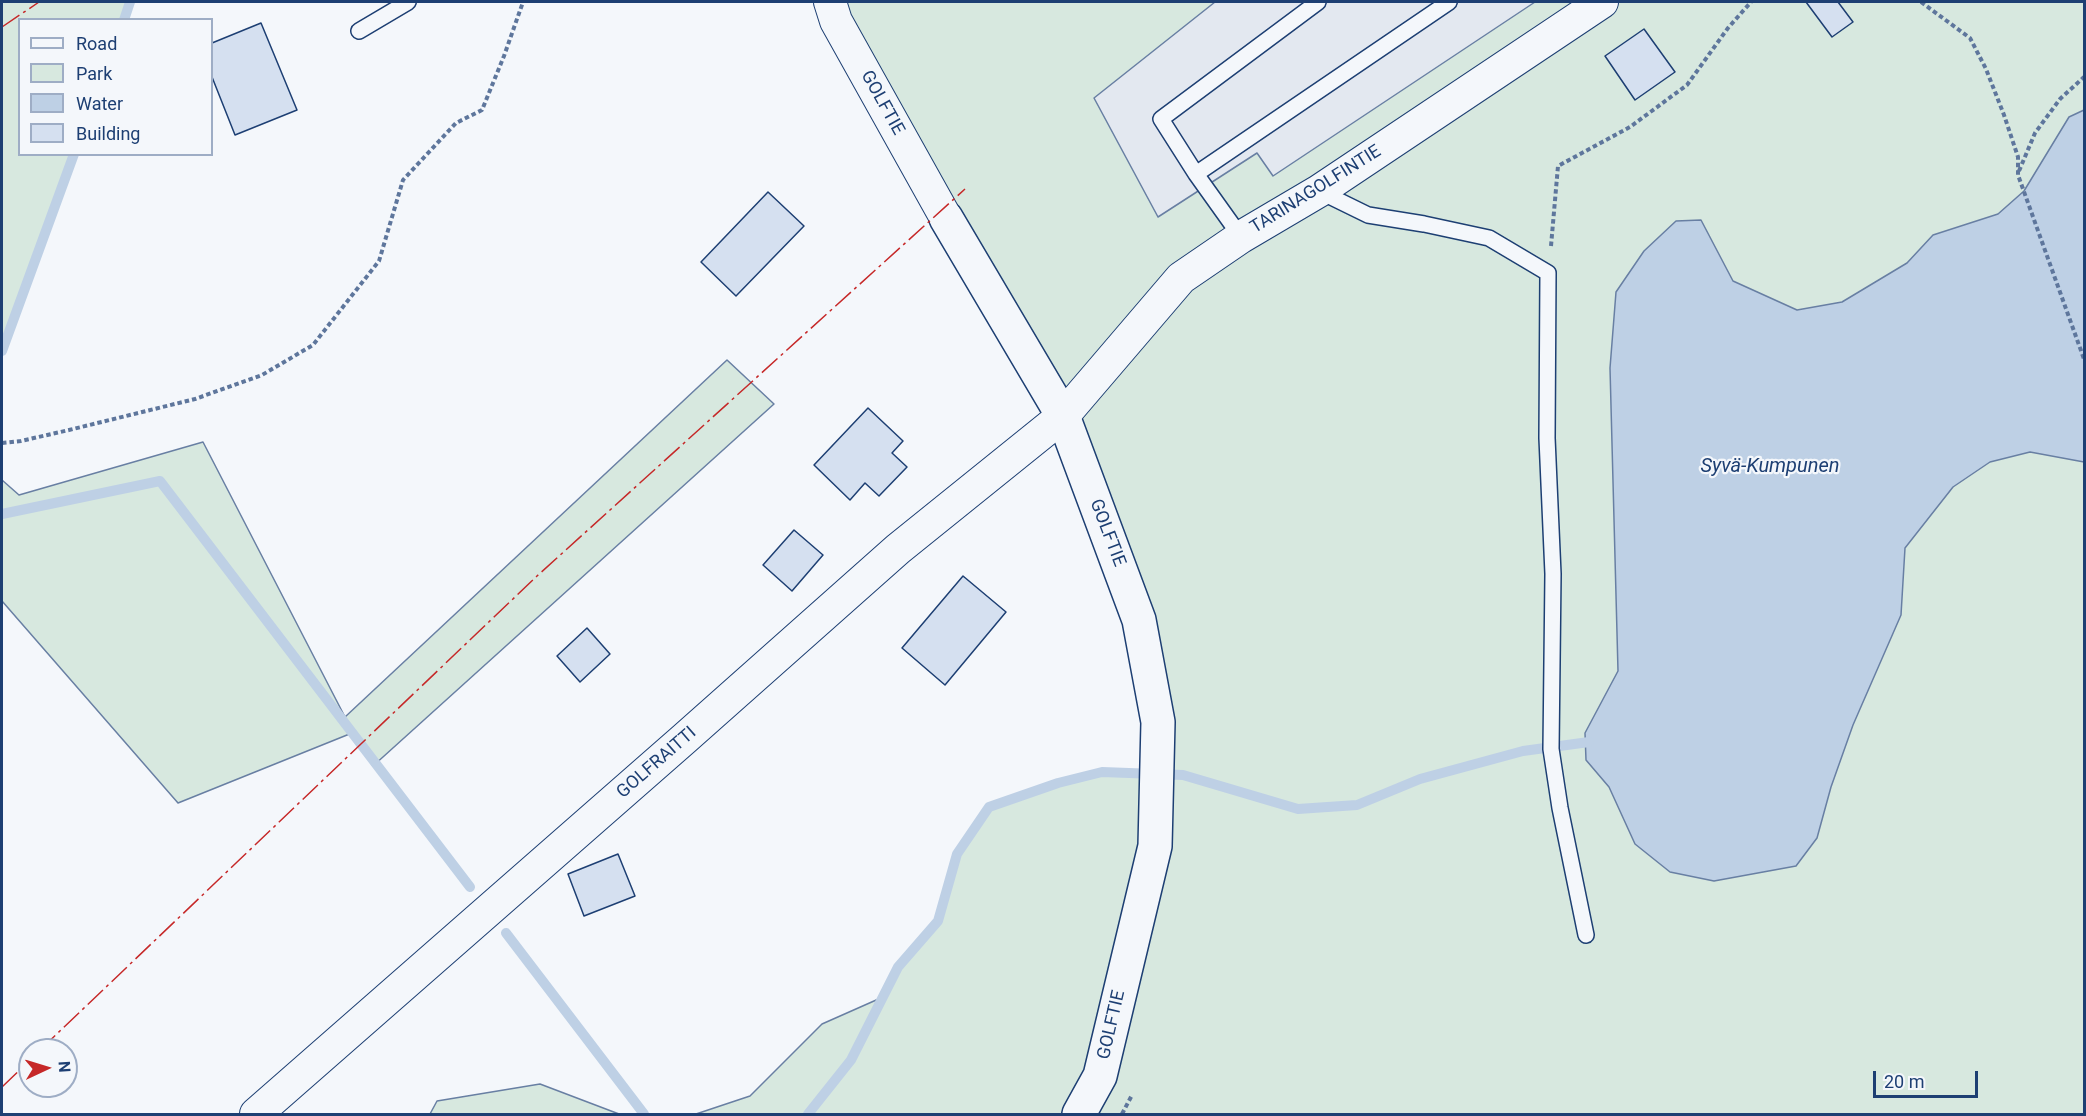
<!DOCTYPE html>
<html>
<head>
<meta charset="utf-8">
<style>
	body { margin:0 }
	#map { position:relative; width:2086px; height:1116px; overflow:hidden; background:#f4f7fb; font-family:Roboto,sans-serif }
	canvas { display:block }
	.frame { position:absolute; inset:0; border:3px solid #1d3f73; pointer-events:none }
	.legend { position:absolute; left:18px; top:18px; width:195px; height:138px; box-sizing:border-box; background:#f4f7fb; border:2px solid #9eadc5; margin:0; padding:8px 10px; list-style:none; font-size:18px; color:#1d3f73 }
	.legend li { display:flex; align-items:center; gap:12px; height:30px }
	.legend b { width:30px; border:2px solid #9eadc5 }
	.north { position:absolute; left:18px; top:1038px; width:60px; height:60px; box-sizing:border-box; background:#f4f7fb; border:2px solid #9eadc5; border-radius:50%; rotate:86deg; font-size:16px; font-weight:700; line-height:24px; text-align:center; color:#1d3f73 }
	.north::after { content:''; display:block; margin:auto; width:21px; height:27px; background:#c62828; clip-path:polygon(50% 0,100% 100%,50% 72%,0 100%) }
	.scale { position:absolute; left:1873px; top:1071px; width:105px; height:27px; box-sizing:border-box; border:3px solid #1d3f73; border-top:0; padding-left:8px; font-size:18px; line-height:21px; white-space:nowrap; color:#1d3f73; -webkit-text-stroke:4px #f4f7fb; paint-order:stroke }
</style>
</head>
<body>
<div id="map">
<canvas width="2086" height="1116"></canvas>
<div class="frame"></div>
<ul class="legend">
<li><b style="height:8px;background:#f4f7fb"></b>Road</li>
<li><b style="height:16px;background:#d7e8df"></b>Park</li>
<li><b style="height:16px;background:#bed0e5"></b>Water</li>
<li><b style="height:16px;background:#d5e0f0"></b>Building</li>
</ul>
<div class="north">N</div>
<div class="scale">20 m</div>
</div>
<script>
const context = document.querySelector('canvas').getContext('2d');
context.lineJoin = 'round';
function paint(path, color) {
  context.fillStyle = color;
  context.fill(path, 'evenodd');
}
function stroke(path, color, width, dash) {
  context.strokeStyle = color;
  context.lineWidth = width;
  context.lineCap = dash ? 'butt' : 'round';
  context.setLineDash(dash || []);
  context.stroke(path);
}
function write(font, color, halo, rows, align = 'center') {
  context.font = font + ' Roboto,sans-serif';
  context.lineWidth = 4.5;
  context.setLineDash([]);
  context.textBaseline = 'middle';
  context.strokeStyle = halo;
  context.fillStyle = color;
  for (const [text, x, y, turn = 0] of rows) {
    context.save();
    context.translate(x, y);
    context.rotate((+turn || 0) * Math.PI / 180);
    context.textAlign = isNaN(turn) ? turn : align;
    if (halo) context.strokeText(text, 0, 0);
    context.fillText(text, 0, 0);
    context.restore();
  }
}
const green = new Path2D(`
	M2 2H130L124 19 20 20V154L74 155 2 351Z
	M830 2H2084V1114H696L750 1096 822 1024 883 997 910 953 938 921 957 854 989 807 1058 783 1102 772 1156 775 1158 722 1063 416Z
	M727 360 774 404 373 766 352 733 178 803 2 601V480L19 495 203 442 345 717Z
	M540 1084 619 1114H430L437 1101Z`);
const parking = new Path2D(`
	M1215 2H1535L1273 176 1257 153 1158 217 1094 98Z`);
const water = new Path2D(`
	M2084 110V462L2030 452 1990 462 1953 487 1905 548 1901 615 1853 725 1831 787 1817 838 1796 866 1714 881 1670 872 1635 844 1609 787 1586 760 1585 733 1618 671 1610 368 1616 292 1644 251 1676 221 1701 220 1733 281 1797 310 1842 302 1907 263 1933 235 1998 214 2024 191 2069 117Z`);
const stream = new Path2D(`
	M124 20 130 2
	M2 351 74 154
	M2 514 160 481 470 887
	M506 933 644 1114
	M808 1114 851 1060 898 967 938 921 957 854 989 807 1058 783 1102 772 1183 775 1298 809 1357 805 1420 779 1523 751 1589 742`);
const building = new Path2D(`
	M1806 2H1838L1853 22 1832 37Z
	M261 23 297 110 235 135 212 77V43Z
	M1644 29 1675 72 1635 100 1605 56Z
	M768 192 804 226 736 296 701 262Z
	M868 408 903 441 892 453 907 467 879 496 865 483 850 500 814 465Z
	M794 530 823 555 792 591 763 565Z
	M963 576 1006 612 945 685 902 648Z
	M587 628 610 654 580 682 557 656Z
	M618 854 635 896 584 916 568 874Z`);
const path = new Path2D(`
	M1921 2 1970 38 1986 69 2004 115 2018 157V175L2084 359
	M2019 171 2035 133 2060 99 2084 77
	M1551 246 1558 166 1630 127 1687 85 1728 28 1751 2
	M2 443 21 441 69 430 195 399 262 375 313 345 379 261 403 180 456 123 482 110 504 56 523 2
	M1122 1114 1132 1095`);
const lane = new Path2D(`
	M359 31 408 2
	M1196 174 1161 119 1318 2
	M1319 191 1368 215 1424 224 1489 238 1548 273 1547 438 1553 574 1551 749 1560 808 1586 935
	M1241 237 1196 174 1449 2`);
const street = new Path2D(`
	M830 2 836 21 946 218
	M256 1114 684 739 898 549 1063 416 1181 278 1241 237 1319 191 1602 2`);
const secondary = new Path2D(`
	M946 218 1063 416 1139 620 1158 722 1155 846 1100 1076 1079 1114`);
const power = new Path2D(`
	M2 27 39 2
	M40 1050 537 576 965 189
	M2 1087 30 1060`);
const streetNames = [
	["GOLFTIE",882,103,61],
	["TARINAGOLFINTIE",1316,190,-32],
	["GOLFTIE",1107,533,69],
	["GOLFRAITTI",657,763,-41],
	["GOLFTIE",1112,1025,-77]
];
const waterNames = [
	["Syvä-Kumpunen",1770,467]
];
paint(green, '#d7e8df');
stroke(green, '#687fa3', 1.5);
paint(parking, '#e3e8f0');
stroke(parking, '#687fa3', 1.5);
paint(water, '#bed0e5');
stroke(water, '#687fa3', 1.5);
stroke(stream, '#bed0e5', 10);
paint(building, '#d5e0f0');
stroke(building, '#1d3f73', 1.5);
stroke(lane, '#1d3f73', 18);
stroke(street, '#1d3f73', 34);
stroke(secondary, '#1d3f73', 36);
stroke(path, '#5e769c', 4, [4.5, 3]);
stroke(lane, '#f4f7fb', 15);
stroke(street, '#f4f7fb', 32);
stroke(secondary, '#f4f7fb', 33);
stroke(power, '#c62828', 1.5, [21, 4.5, 3, 4.5]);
write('18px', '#1d3f73', '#f4f7fb', streetNames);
write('italic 20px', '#1d3f73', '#f4f7fb', waterNames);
</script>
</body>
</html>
